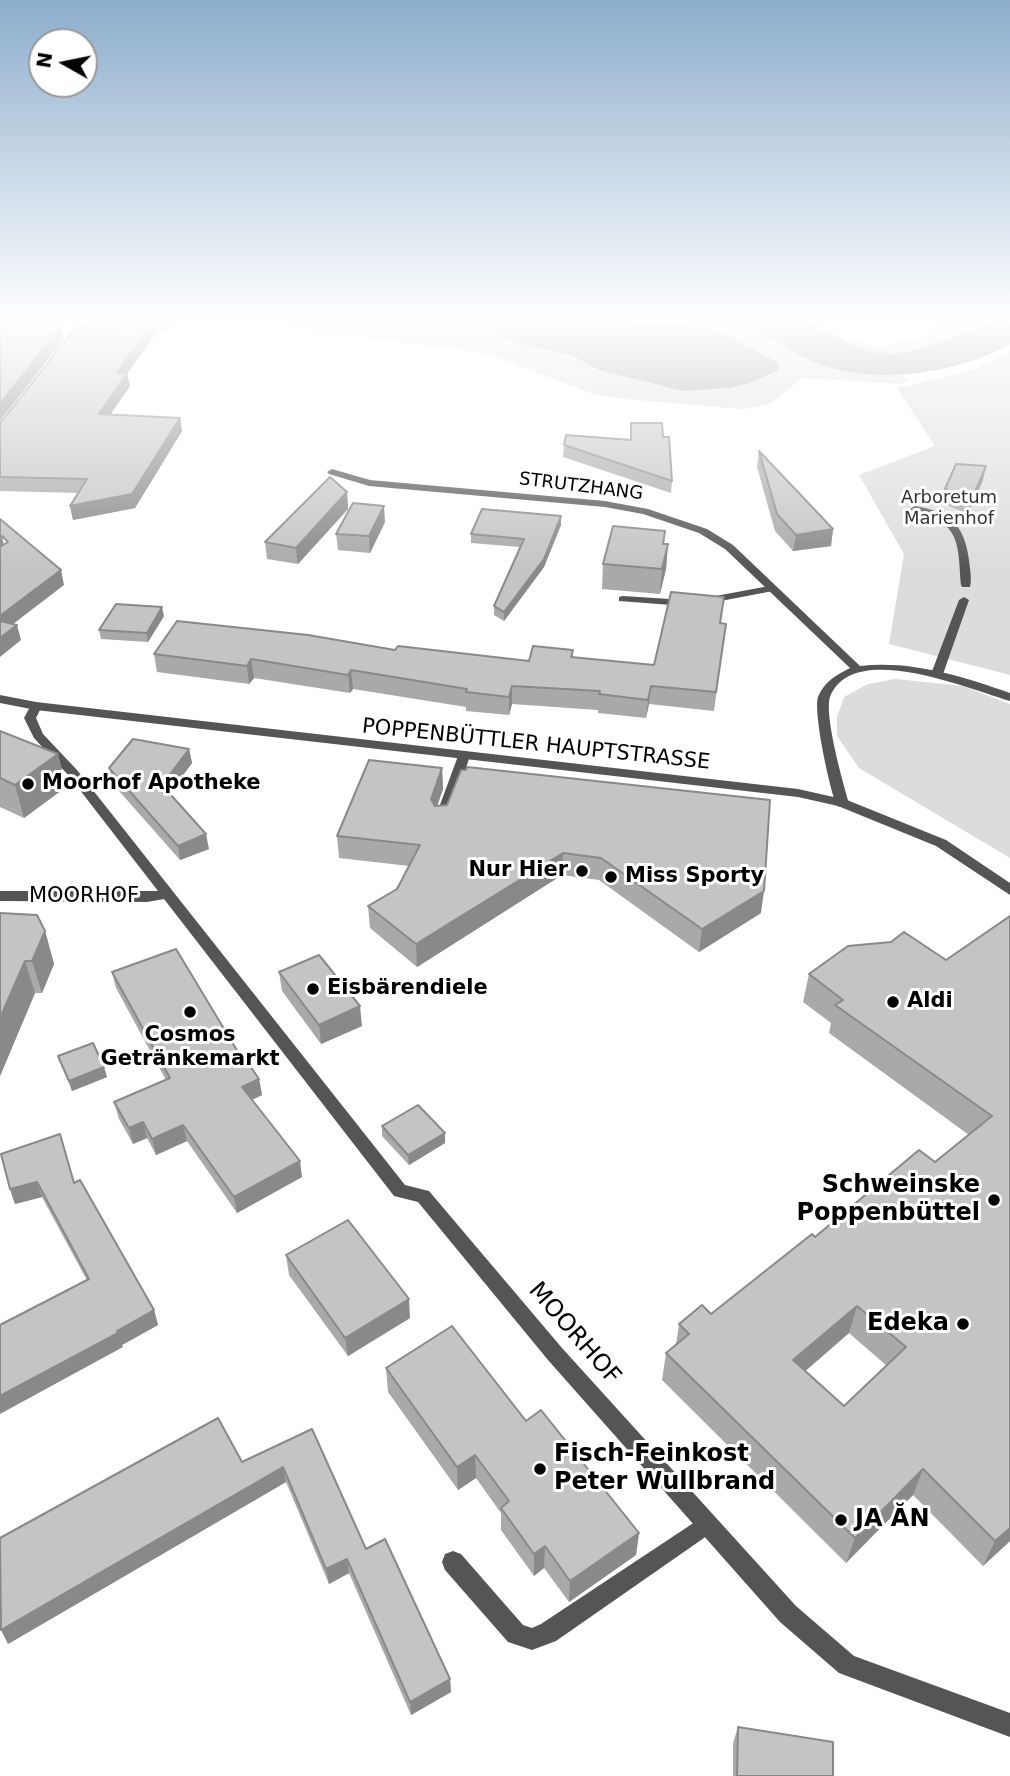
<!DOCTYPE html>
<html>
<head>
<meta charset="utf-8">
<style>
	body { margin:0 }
	#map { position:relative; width:1010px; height:1776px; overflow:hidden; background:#fff; font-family:"DejaVu Sans",sans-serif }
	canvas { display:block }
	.north { position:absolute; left:28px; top:28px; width:70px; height:70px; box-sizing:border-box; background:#fff; border:2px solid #999; border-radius:50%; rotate:279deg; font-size:19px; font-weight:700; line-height:28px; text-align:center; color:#000 }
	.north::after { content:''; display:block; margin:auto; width:24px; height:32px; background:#000; clip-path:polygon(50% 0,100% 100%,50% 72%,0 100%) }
</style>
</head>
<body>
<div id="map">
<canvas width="1010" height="1776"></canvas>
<div class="north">N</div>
</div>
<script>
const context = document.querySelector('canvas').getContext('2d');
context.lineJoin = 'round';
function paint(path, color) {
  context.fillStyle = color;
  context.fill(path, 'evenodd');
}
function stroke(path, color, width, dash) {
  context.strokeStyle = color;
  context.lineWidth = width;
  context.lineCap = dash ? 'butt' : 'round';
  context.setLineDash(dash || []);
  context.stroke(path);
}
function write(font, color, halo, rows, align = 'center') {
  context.font = font + ' "DejaVu Sans",sans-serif';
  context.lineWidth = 6;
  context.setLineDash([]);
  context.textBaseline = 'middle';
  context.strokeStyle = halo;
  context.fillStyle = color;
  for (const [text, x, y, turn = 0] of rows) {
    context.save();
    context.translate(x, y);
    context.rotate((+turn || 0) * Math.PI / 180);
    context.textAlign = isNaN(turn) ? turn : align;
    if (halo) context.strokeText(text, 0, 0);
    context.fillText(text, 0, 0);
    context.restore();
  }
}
const green = new Path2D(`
	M287 321H741L819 365 844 342H861L880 347 922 337 946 321H1010V344C972 365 942 368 899 373L909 380 900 384 803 378 768 405 742 409 625 399 596 395 488 354 287 327Z
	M1010 350V675L889 644 904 554 859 475 935 446 897 388 973 370Z
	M895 679 963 686 1010 704V858L859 768 837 736V717L844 697 868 684Z`);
const water = new Path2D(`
	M484 321H613L706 327 718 330 773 360 779 365V370L750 383 729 388 683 391 599 370 572 355 523 345 496 333Z
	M741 321C759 321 791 317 806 322 844 334 848 355 897 353 938 351 969 321 1010 321V344C958 373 879 385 822 365 794 356 768 335 741 321Z`);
const service = new Path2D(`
	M915 506C949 512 964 523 969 560 970 569 972 579 970 587H962L961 585C958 541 960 522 912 511L910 509Z
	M769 586 774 589 773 591 705 604 700 601 705 598Z
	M623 596 685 600 690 603 685 606 619 601V597Z
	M964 597 969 600 943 674 941 676H933L931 674 959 600Z
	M464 752 470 756 448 821 446 824H436L434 821 458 756Z
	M707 1514 714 1517 718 1524 714 1531 556 1641 532 1650 508 1642 445 1570 442 1562 445 1554 453 1551 461 1554 523 1625 532 1628 541 1624Z`);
const minor = new Path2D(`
	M81 321H89L73 344H67L66 342Z
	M332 469 370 480 605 501 648 509 707 529 733 545 860 666C911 660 962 676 1010 693V701C971 690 852 639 830 697 824 715 843 783 849 803L842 807 837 806C830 791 813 712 818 697 824 682 836 675 850 668L725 549 699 533 643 514 605 507 369 486 329 474 327 472Z
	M36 702 42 706 36 718 43 734 77 770 405 1185 429 1191 562 1348 796 1606 854 1656 1010 1713V1737L839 1673 780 1622 548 1360 418 1202 394 1196 164 899 147 902 0 901V891H158L69 776 34 738 24 718 32 703Z`);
const tertiary = new Path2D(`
	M0 695 36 702 798 789 847 800 946 840 1010 883V895L936 846 838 806 798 797 36 710 0 703Z`);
const wall = new Path2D(`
	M118 321H173L164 334H155L127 374 130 386 110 414 180 418 182 431 135 508 73 520 70 506 79 493 0 491V422L114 328Z
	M631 423 663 437 672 481 671 493 563 457 564 445 630 440Z
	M759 451 833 529 831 546 793 551 775 531 757 467Z
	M983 480 968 514 942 503 945 489Z
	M347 492 348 509 298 564 267 559 265 542Z
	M561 516V525L544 567 504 621 494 615V606L520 547 471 543V534Z
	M385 522 370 553 338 550 336 534Z
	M665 531 664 544H668L666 569 660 594 602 589 603 564Z
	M164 616 148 642 101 639 99 630Z
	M720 624H726L714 711 649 704 646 718 598 713V710L512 704 509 715 466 711V707L353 689 350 693 254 678 249 684 157 672 154 654 395 650 529 661 573 650V657L654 665Z
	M0 731 58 754 66 787 24 818 0 807Z
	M189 749 192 763 170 793 209 849 180 860 112 783 109 768Z
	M442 768 443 789 437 806 447 805 761 913 699 952 599 880 562 875 417 967 370 928 368 906 397 889 409 866 339 858 337 836Z
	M0 913 45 931 54 964 42 993H35L0 1076Z
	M1010 916V1541L983 1566 913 1495 846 1563 662 1380 666 1353 676 1345 679 1324 711 1314 815 1237 935 1162 969 1135 829 1033 831 1023 803 1002 809 974 946 960ZM849 1333 887 1366 844 1406 805 1371Z
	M112 972 238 1052 259 1079 262 1095 252 1100 302 1177 237 1213 187 1141 156 1155 147 1138 133 1144 119 1119 114 1102 166 1080 116 988Z
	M279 972 362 1026 321 1044 282 991Z
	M58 1056 104 1067 107 1077 72 1091Z
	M382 1126 445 1143 409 1165 382 1136Z
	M1 1154 74 1183 154 1310 158 1325 122 1345 123 1347 42 1197 15 1204 10 1189Z
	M286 1255 410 1318 348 1356 289 1275Z
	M386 1368 526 1421 639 1533 636 1555 569 1602 544 1568 534 1576 501 1530V1513L476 1478 458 1490 388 1392Z
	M312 1429 366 1549 450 1679 451 1692 411 1715 349 1573 329 1584 286 1482 8 1644 242 1462Z
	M738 1727 833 1776H733V1743Z`);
const shadedWall = new Path2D(`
	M43 321H53L52 323 53 326H38Z
	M163 321H173L164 334 163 322Z
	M153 322 155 334 127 374 130 386 102 427 99 414 117 373Z
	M61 326 64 339 0 421V404Z
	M180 418 182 431 135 508 73 520 70 506Z
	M986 466 983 480 968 514 971 501Z
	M347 492 348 509 298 564 296 548Z
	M384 506 385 522 370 553 369 536Z
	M561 516V525L544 567 504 621V612Z
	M833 529 831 546 793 551 796 535Z
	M2 536 5 551 0 552V537Z
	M668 544 666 569 660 594 662 569Z
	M61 570 64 585 0 634V616Z
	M162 607 164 616 148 642 147 633Z
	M17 625 21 640 0 657V638Z
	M251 659 254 678 249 684 247 666Z
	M351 670 353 689 350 693 348 675Z
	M512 686V704L509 715V697Z
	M651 686 649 704 646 718 648 700Z
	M189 749 192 763 165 800 162 785Z
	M58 754 66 787 24 818 15 785Z
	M442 768 443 789 432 821 431 799Z
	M206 834 209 849 180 860 178 846Z
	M563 853 562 875 417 967 416 944Z
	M764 891 761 913 699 952 702 929Z
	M45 931 54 964 42 993 32 961Z
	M25 961 35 993 0 1076V1018Z
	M360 1006 362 1026 321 1044 319 1025Z
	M104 1067 107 1077 72 1091 69 1081Z
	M259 1079 262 1095 245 1103 242 1087Z
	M143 1122 147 1138 133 1144 129 1128Z
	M183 1125 187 1141 156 1155 152 1139Z
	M445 1133V1143L409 1165 408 1155Z
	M300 1161 302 1177 237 1213 234 1197Z
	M37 1182 42 1197 15 1204 10 1189Z
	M409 1299 410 1318 348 1356 345 1338Z
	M857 1306 849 1333 787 1387 793 1360Z
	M154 1310 158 1325 122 1345 123 1347 0 1414V1396Z
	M475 1455 476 1478 458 1490 457 1467Z
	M283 1467 286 1482 8 1644 1 1630Z
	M923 1469 913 1495 846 1563 855 1538Z
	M1010 1528V1541L983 1566 995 1541Z
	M639 1533 636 1555 569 1602 570 1581Z
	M545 1546 544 1568 534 1576V1554Z
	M347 1559 349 1573 329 1584 326 1569Z
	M450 1679 451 1692 411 1715 410 1702Z`);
const building = new Path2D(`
	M0 321H43L38 326H61L0 404Z
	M118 321H163L153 322 117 373H127L99 414 180 418 132 494 70 506 87 479 0 477V422L2 421 76 327 114 328Z
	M631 423H662L663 437H669L672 481 564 445 566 435 631 440Z
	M759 451 833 529 796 535 777 514Z
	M956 464 986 466 971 501 945 489Z
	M330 477 347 492 296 548 265 542Z
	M353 503 384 506 369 536 336 534Z
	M482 509 561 516 544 559 504 612 494 606 524 539 471 534Z
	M0 519 61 570 0 616V547L8 542 2 536 0 537Z
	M613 526 665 531 663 544H668L662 569 603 564Z
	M671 592 724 597 720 623 726 624 716 692 651 686 648 700 599 694 600 691 512 686 509 697 466 692 467 689 351 670 348 675 251 659 247 666 154 654 177 621 308 635 395 650 398 646 529 661 533 646 573 650 571 657 654 665Z
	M116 604 162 607 147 633 99 630Z
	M0 621 17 625 0 638Z
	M0 731 58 754 15 785 0 778Z
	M133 739 189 749 162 785 206 834 178 846 109 768Z
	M369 760 442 768 431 799 435 806 447 805 461 770H466L467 767 770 800 764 891 702 929 601 858 563 853 416 944 368 906 397 889 420 845 337 836Z
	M0 913 37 915 45 931 32 961H25L0 1018Z
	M1010 916V1528L995 1541 923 1469 855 1538 666 1353 689 1334 679 1324 702 1305 711 1314 812 1234 815 1237 919 1150 935 1162 992 1116 835 1005 843 1000 809 974 848 946 891 942 904 932 946 960ZM857 1306 906 1347 844 1406 793 1360Z
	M176 949 238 1052 240 1051 259 1079 242 1087 300 1161 234 1197 183 1125 152 1139 143 1122 129 1128 114 1102 170 1078 112 972Z
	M319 955 360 1006 319 1025 279 972Z
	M93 1043 104 1067 69 1081 58 1056Z
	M418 1105 445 1133 408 1155 382 1126Z
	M60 1134 74 1183 80 1180 154 1310 117 1331 118 1333 0 1396V1325L89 1279 37 1182 10 1189 1 1154Z
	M348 1220 409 1299 345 1338 286 1255Z
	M452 1326 526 1421 541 1410 639 1533 570 1581 545 1546 534 1554 501 1508 509 1501 475 1455 457 1467 386 1368Z
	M218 1418 242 1462 312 1429 366 1549 385 1539 450 1679 410 1702 347 1559 326 1569 283 1467 1 1630 0 1538Z
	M738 1727 833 1742V1776H737Z`);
const markers = [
	[28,784,7,"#000"],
	[582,871,7,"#000"],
	[611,877,7,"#000"],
	[313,989,7,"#000"],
	[893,1002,7,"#000"],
	[190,1012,7,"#000"],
	[994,1200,7,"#000"],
	[963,1324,7,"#000"],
	[540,1469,7,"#000"],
	[841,1520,7,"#000"]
];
const farStreetnames = [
	["STRUTZHANG",581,487,7]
];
const farParknames = [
	["Arboretum",949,498],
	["Marienhof",949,519]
];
const streetNames = [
	["POPPENBÜTTLER HAUPTSTRASSE",536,745,6],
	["MOORHOF",84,897]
];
const poiNames = [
	["Moorhof Apotheke",42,784],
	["Nur Hier",568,871,"right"],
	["Miss Sporty",625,877],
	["Eisbärendiele",327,989],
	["Aldi",907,1002],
	["Cosmos",190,1036,"center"],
	["Getränkemarkt",190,1060,"center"]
];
const nearPoinames = [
	["Schweinske",980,1186],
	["Poppenbüttel",980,1214],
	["Edeka",949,1324],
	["Fisch-Feinkost",554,1455,"left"],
	["Peter Wullbrand",554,1483,"left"],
	["JA ĂN",855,1520,"left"]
];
const nearStreetnames = [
	["MOORHOF",574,1334,49]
];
paint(green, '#dcdcdc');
paint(water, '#a3a3a3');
paint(service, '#555');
paint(minor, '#555');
paint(tertiary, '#555');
paint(wall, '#a9a9a9');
paint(shadedWall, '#898989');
paint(building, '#c4c4c4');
stroke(building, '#898989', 2);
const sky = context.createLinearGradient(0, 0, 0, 570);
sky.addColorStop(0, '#8cadcc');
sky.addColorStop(0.56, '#fff');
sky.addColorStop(1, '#ffffff00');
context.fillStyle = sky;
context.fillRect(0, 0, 1010, 570);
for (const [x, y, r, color] of markers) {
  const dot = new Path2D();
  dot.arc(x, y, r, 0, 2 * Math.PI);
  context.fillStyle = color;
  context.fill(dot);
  stroke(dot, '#fff', 2.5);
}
write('18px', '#000', '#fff', farStreetnames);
write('18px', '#333', '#fff', farParknames);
write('21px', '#000', '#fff', streetNames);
write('bold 21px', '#000', '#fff', poiNames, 'left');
write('bold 24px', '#000', '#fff', nearPoinames, 'right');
write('24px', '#000', '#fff', nearStreetnames);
</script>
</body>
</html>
